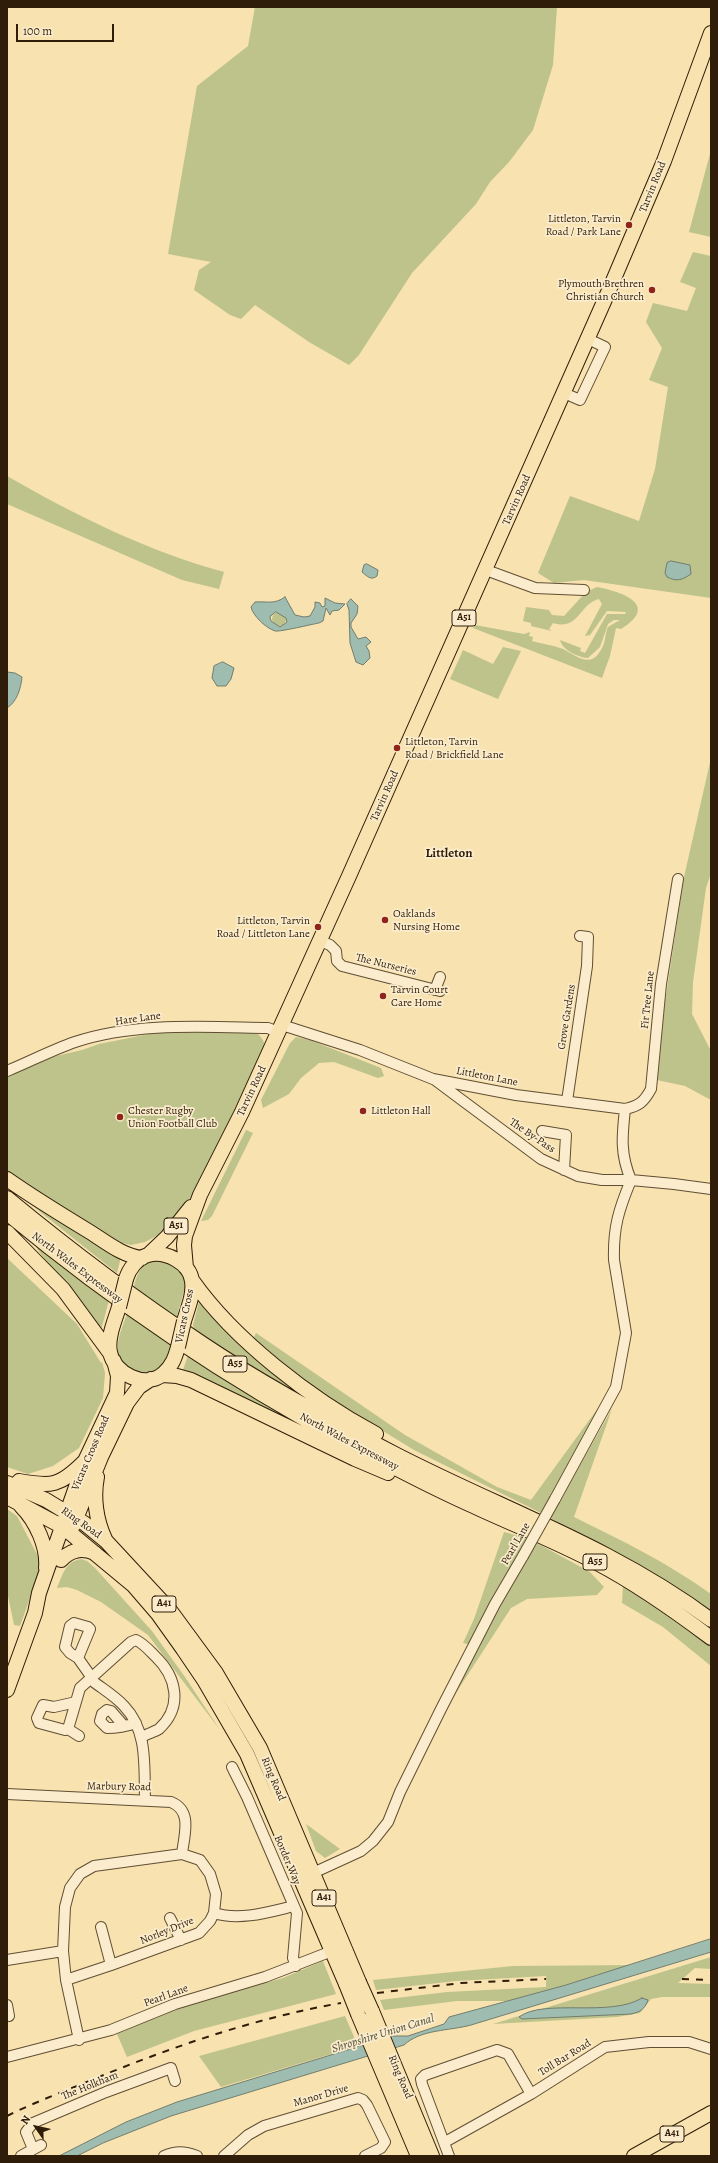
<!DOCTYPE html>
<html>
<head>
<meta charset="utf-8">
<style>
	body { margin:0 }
	#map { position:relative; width:718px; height:2163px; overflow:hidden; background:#f7e2b0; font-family:Alegreya,serif }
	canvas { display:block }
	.frame { position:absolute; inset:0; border:8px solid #2f1d09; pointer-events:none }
	.north { position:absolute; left:16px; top:2107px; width:40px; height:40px; -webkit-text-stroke:3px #faeccc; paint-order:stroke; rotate:304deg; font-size:11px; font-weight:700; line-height:16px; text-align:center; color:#2f1d09 }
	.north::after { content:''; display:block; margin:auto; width:14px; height:18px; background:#2f1d09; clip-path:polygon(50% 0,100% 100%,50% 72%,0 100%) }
	.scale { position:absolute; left:16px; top:24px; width:98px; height:18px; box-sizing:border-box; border:2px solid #2f1d09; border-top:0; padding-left:5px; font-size:12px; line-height:14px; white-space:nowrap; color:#2f1d09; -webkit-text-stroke:3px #faeccc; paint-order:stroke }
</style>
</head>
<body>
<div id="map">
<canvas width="718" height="2163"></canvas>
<div class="frame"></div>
<div class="north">N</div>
<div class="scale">100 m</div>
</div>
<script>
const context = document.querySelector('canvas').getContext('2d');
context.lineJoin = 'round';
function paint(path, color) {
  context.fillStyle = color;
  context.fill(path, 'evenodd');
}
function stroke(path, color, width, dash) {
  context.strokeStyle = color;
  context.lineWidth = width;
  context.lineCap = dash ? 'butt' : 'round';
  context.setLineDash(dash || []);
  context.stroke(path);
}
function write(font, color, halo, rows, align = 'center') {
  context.font = font + ' Alegreya,serif';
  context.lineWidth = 3.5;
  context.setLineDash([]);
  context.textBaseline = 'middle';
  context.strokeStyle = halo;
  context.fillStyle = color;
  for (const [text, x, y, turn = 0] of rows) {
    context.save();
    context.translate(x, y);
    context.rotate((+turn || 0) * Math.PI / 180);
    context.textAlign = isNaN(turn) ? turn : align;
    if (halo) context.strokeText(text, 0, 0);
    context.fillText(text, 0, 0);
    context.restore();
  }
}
const green = new Path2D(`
	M255 7H557L553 65 533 130 509 162 490 182 476 204 412 273 359 355 349 365 309 342 255 305 241 319 230 315 194 290 199 270 211 262 168 254 197 86 248 46Z
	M711 150V237L689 232Z
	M693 252 711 256V598L584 580 554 583 538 573 570 496 639 521 655 469 668 387 649 380 662 348 646 322 653 303 687 311 696 288 680 282Z
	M7 476C75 515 149 552 224 572L219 589 182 580 7 504Z
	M597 587C623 592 660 605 621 629L616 628 610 656 602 678 473 628 475 625 524 634 530 632 529 636 533 637 532 641C542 644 553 645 563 649 577 656 591 670 602 648 606 641 605 633 608 627L620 620H614L608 624 600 647 588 658C578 657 563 651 560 640L581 648 580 651 585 653 607 614H625L626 612 607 611 590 635 585 636 602 604 599 599C579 604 579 631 553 623L549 629 552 631 531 626V623L523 621 526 607 549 610 552 615 564 616 586 592Z
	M272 619a7 7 0 1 1 14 0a7 7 0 1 1-14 0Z
	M503 647 521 651 498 699 450 679 463 650 493 664Z
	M711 758V873L706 888 693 982 692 1014 711 1051V1100L685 1086 657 1080 665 1002 684 877Z
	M174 1029 253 1031C262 1036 265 1041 265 1051L193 1195 158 1235 145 1242 131 1245 118 1242 7 1173V1071L26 1063 82 1050 99 1044Z
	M296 1037 310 1040 381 1068 384 1076 378 1078 334 1062 319 1063 301 1078 289 1094 263 1108 261 1100 290 1043Z
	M246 1130 253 1133 212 1216 208 1220 201 1221Z
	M30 1201 121 1257 117 1273 29 1203Z
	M39 1246 109 1300 101 1330 37 1249Z
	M7 1258 77 1324 101 1363 102 1362 105 1373 103 1398 79 1448 53 1466 28 1474 7 1467Z
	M158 1258C171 1264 184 1269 186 1284L176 1319 133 1290C137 1274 141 1262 158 1258Z
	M200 1298 341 1422 194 1332 193 1325Z
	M127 1313 171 1344C165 1384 119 1380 118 1349 117 1337 124 1324 127 1313Z
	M256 1333 405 1435 497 1487 531 1500 606 1397 541 1513 414 1450 326 1396 253 1339Z
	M188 1355 356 1452 183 1370Z
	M612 1409 574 1517C621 1540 668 1563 711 1594V1614L645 1569 550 1518Z
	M7 1509 17 1516 40 1560V1570L20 1626 14 1625 7 1591Z
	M504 1532 526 1538 471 1645 463 1643 474 1619Z
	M535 1542 590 1572 604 1587 597 1595 527 1599 511 1608 452 1699 456 1684Z
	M81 1559 87 1561 95 1568 152 1631 185 1677 220 1730 148 1635 101 1602 77 1590 67 1587 57 1588C63 1574 65 1562 81 1559Z
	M623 1585 711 1647V1666L663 1627 622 1603Z
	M306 1824 340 1849 325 1858 316 1851Z
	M711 1957V1969L695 1968 678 1983 711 1984V1997H662L651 1999 640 2013 617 2017 493 2024Z
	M323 1961 336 1994 194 2031 127 2057 117 2034 187 2005 283 1978Z
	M635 1965 511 2001H457L384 2010 380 2000 447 1992 546 1987V1976L456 1981 376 1990 373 1980 513 1966Z
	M345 2016 358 2046 221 2087 199 2056Z`);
const water = new Path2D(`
	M671 561 690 565 691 574C682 580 677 582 667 577L665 573 667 563Z
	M367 564 378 570 377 576C371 581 367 576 362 572L364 565Z
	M285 597 295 615 304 617 310 616 315 607V602L320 603 322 607 325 606V598L335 603 345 604 339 610 332 611 330 615 326 608 323 621 319 623C313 624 280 632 275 631 266 628 253 616 251 607L255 602C267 601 274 605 285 597ZM276 612 286 618 287 622 280 627 271 621 270 617Z
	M351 599 358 606 357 614 351 623V627L358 639 366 637 371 642 366 646 369 651 370 658 363 665 356 662 350 643 349 610 347 604Z
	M223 662 234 668 231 679 226 686H217L212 678 214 666Z
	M7 672 15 673 22 677C21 688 17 702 7 708Z
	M711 1939V1952L471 2025C450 2031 421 2029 404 2045L171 2116 103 2143 77 2156H59L126 2122 177 2102 393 2036H408L444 2024 449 2017 566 1985Z
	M642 1998 648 2000C645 2009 640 2012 631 2014L522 2019 519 2017C544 1998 610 2018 642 1998Z`);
const minor = new Path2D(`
	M564 393 580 400 605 347 588 339
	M486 570 535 588 584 590
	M320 941 330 945 336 951 337 961 342 966 440 991
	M435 990 440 977
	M282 1025 360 1050 433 1079 516 1095 625 1109C622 1136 620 1154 631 1180
	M7 1071C29 1062 52 1050 75 1042 135 1022 205 1027 268 1028L278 1032
	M435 1080 541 1159 578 1176 602 1180H631L674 1184 711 1189
	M567 1101 587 966 588 937 580 936
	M625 1109C639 1106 644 1102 651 1089L661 984 678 879
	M542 1131 566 1135 564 1170
	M555 1499 616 1387 626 1333 614 1260C613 1227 619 1209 631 1180
	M78 1658 90 1629 88 1627 74 1623 70 1626 65 1647 70 1653 78 1658 92 1678
	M90 1679C101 1688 114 1695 124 1706 148 1731 144 1766 145 1799
	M76 1702 54 1707 43 1705 37 1718 39 1723 65 1730 68 1729 80 1688 131 1642 136 1640C144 1644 149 1650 155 1656 177 1677 183 1707 159 1729 154 1732 147 1734 142 1737
	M124 1726 111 1711 107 1710 102 1714 100 1721 107 1728C117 1728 127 1726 136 1723
	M68 1729 79 1736
	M232 1767 247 1797 297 1913 293 1958 296 1966
	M7 1794 171 1802C193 1811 184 1835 182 1854
	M313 1873 361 1851 373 1841 388 1822 400 1792 441 1709 495 1604 523 1556
	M170 1918 181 1940
	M101 1927 111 1965
	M7 1960 63 1951
	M66 1980 111 1965 199 1933 210 1921 214 1913C240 1921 269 1912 294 1906
	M7 2005 9 2016
	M79 2040 66 1980 63 1951 65 1907 70 1888 80 1874 94 1866 182 1854 200 1860 210 1874 216 1894 214 1913
	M7 2057 111 2030 175 2004 265 1977 332 1951
	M445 2142 531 2094 605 2047 649 2042H689L711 2049
	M33 2149 26 2132 33 2123 106 2092 171 2068 175 2081
	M21 2156 41 2145
	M164 2156C176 2151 184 2151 197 2156
	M224 2156 248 2135 264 2126 358 2098 363 2100 367 2105 385 2142 381 2148 365 2156
	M449 2156 422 2084 421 2079 425 2075 497 2050 508 2054 531 2094`);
const highway = new Path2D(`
	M7 1179C34 1198 62 1215 90 1232 106 1242 123 1256 142 1258
	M7 1198C70 1250 135 1299 203 1344 264 1385 331 1421 397 1455 504 1510 613 1547 711 1620
	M7 1213C113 1301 228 1379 350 1444 389 1465 429 1486 469 1504 512 1524 555 1541 597 1563 637 1584 675 1611 711 1638
	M7 1232 63 1289 110 1353
	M148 1255 167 1237 191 1207
	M186 1268 184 1245 185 1236 200 1195 242 1112 349 876 610 288 664 161 711 33
	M126 1279C129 1269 137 1258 148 1255 165 1250 190 1263 192 1281 194 1294 188 1308 184 1321
	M192 1280C234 1340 311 1399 376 1434
	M119 1307C115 1320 107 1338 110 1352 114 1374 145 1389 163 1374 172 1366 175 1358 178 1347
	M162 1375 177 1376 191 1380 355 1459 388 1473
	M97 1477C93 1497 96 1520 105 1539
	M19 1481C52 1487 60 1486 84 1462
	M7 1483 46 1500 84 1523 106 1541 169 1609 216 1673 260 1748 359 1982
	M7 1497 63 1527 133 1585 158 1614 183 1649 204 1680 247 1754 346 1984
	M21 1506C36 1521 48 1547 46 1568
	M73 1526 101 1457 127 1403 139 1387 151 1379
	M61 1560C71 1549 82 1548 95 1553
	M7 1690 35 1613 39 1593 85 1461 117 1393 118 1376 114 1361
	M372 2011 432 2156
	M358 2014 418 2156
	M634 2156 711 2113`);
const rail = new Path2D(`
	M682 1979 711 1980
	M377 1993 461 1983 546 1979
	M7 2116C35 2102 65 2091 94 2079 174 2046 256 2018 341 2003`);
const minorBridge = new Path2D(`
	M523 1556 555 1499`);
const highwayBridge = new Path2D(`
	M119 1307 126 1279
	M178 1347 184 1321
	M359 1982 372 2011
	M346 1984 358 2014`);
const markers = [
	[629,225,4,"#8f2418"],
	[652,290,4,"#8f2418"],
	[397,748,4,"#8f2418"],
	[385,920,4,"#8f2418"],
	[318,927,4,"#8f2418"],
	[383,996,4,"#8f2418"],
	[363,1111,4,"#8f2418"],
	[120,1117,4,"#8f2418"]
];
const shields = [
	[464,618,24],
	[176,1226,24],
	[235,1364,24],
	[595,1562,24],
	[164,1604,24],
	[324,1898,24],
	[672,2134,24]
];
const shieldNames = [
	["A51",464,618],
	["A51",176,1226],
	["A55",235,1364],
	["A55",595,1562],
	["A41",164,1604],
	["A41",324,1898],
	["A41",672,2134]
];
const streetNames = [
	["Tarvin Road",653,187,-68],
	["Tarvin Road",517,500,-66],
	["Tarvin Road",385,796,-66],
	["The Nurseries",386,965,14],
	["Fir Tree Lane",648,1000,-84],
	["Grove Gardens",567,1017,-81],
	["Hare Lane",138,1019,-8],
	["Littleton Lane",487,1077,11],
	["Tarvin Road",252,1091,-65],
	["The By-Pass",532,1136,34],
	["North Wales Expressway",77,1268,37],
	["Vicars Cross",185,1316,-78],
	["North Wales Expressway",349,1442,28],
	["Vicars Cross Road",91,1453,-67],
	["Ring Road",81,1523,35],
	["Pearl Lane",516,1544,-60],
	["Ring Road",273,1779,67],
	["Marbury Road",119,1787,1],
	["Border Way",287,1860,67],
	["Norley Drive",167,1931,-22],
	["Pearl Lane",166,1996,-20],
	["Toll Bar Road",565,2058,-32],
	["Ring Road",400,2077,67],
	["The Holkham",90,2086,-22],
	["Manor Drive",321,2096,-16]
];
const poiNames = [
	["Littleton, Tarvin",621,219,"right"],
	["Road / Park Lane",621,232,"right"],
	["Plymouth Brethren",644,284,"right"],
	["Christian Church",644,297,"right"],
	["Littleton, Tarvin",405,742],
	["Road / Brickfield Lane",405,755],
	["Oaklands",393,914],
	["Nursing Home",393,927],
	["Littleton, Tarvin",310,921,"right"],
	["Road / Littleton Lane",310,934,"right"],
	["Tarvin Court",391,990],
	["Care Home",391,1003],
	["Chester Rugby",128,1111],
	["Union Football Club",128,1124],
	["Littleton Hall",371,1111]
];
const waterNames = [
	["Shropshire Union Canal",383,2034,-17]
];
const quarterNames = [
	["Littleton",449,854]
];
paint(green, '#bdc38b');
paint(water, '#9ebdb0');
stroke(water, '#727d6d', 1);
stroke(minor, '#614e33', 12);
stroke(highway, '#2f1d09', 16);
stroke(minor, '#faeccc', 10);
stroke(highway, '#f7e2b0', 14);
stroke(rail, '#2f1d09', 2, [7, 7]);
stroke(minorBridge, '#614e33', 12, []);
stroke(highwayBridge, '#2f1d09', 16, []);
stroke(minorBridge, '#faeccc', 10);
stroke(highwayBridge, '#f7e2b0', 14);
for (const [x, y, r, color] of markers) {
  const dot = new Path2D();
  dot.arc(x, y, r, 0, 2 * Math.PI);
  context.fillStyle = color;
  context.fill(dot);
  stroke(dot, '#faeccc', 1.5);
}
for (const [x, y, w] of shields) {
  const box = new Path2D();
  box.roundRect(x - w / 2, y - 8, w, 16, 3);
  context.fillStyle = '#faeccc';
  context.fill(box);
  stroke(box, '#2f1d09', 1);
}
write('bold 10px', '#2f1d09', null, shieldNames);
write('11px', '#2f1d09', '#faeccc', streetNames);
write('11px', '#2f1d09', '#faeccc', poiNames, 'left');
write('italic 12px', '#504d3b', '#faeccc', waterNames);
write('bold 13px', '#2f1d09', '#faeccc', quarterNames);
</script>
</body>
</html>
